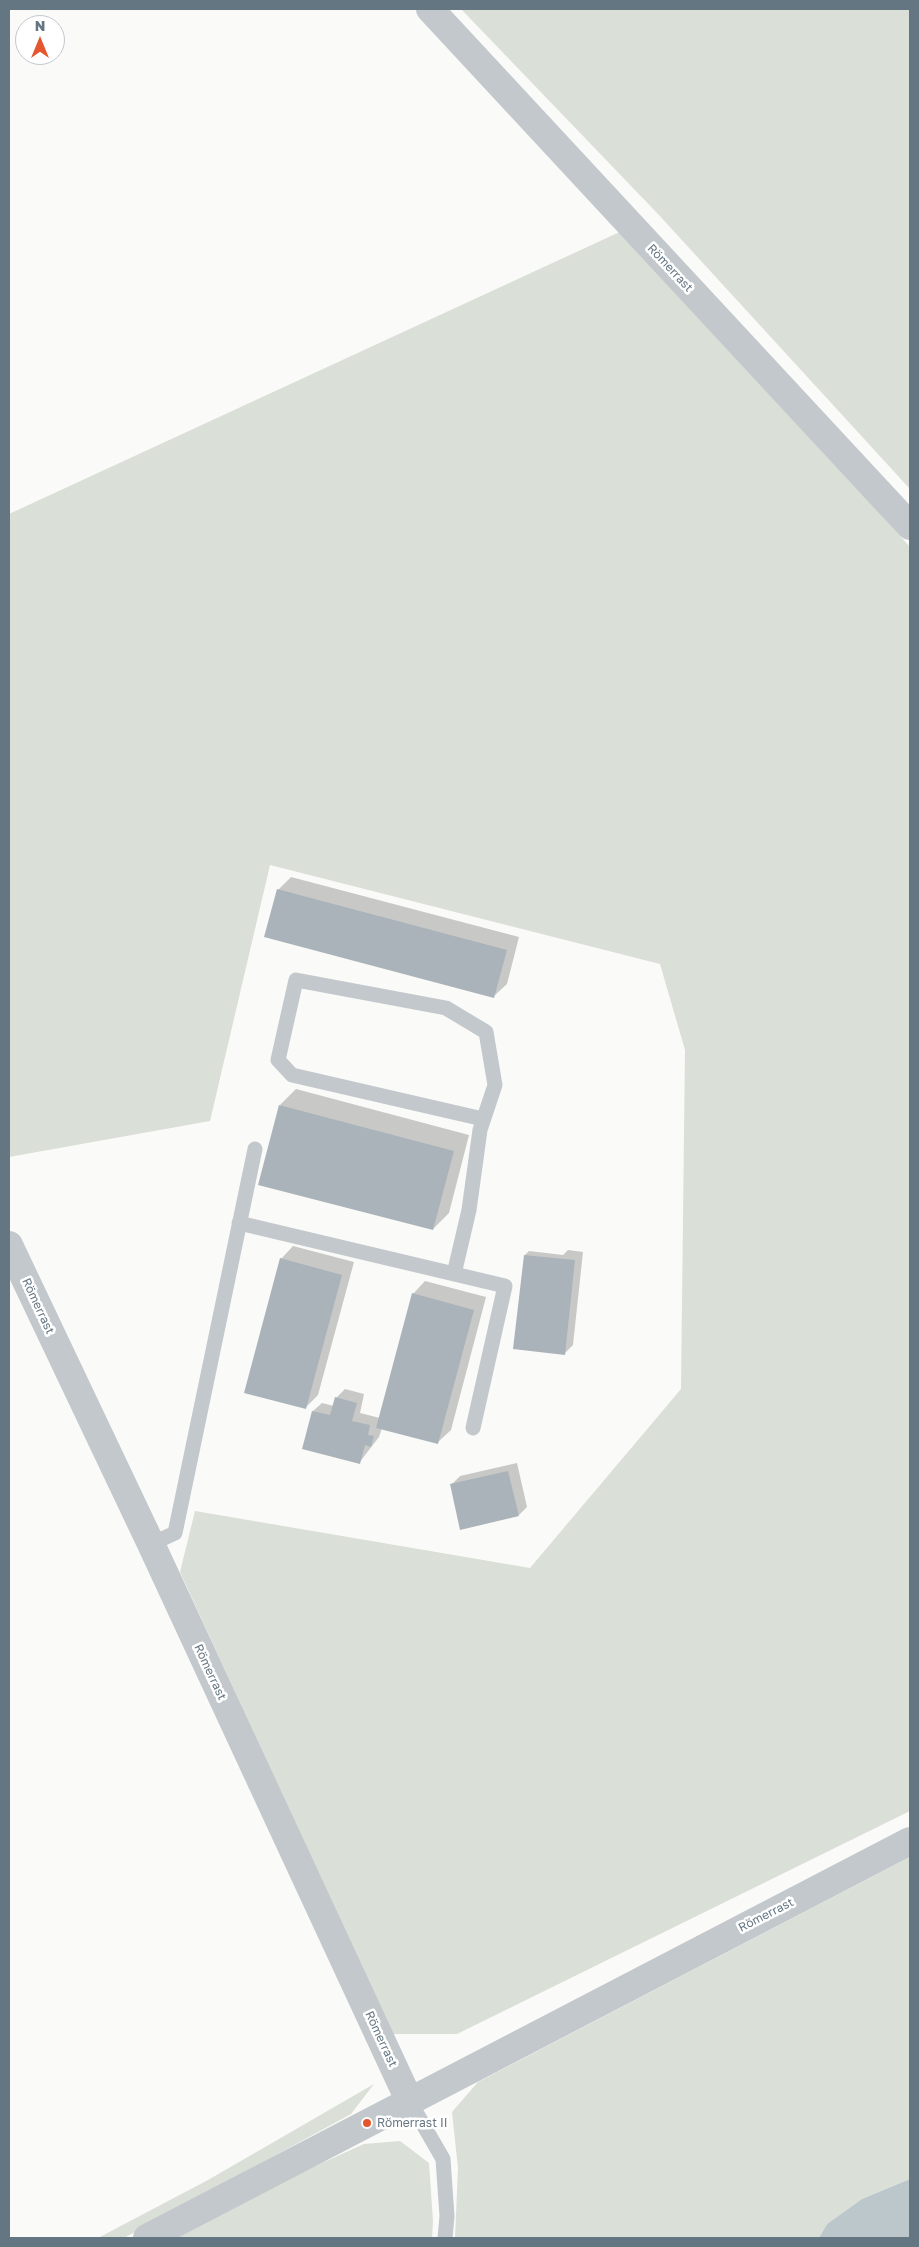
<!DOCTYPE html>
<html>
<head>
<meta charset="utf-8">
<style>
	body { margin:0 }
	#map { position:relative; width:919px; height:2247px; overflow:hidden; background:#fafaf8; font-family:"Golos Text",sans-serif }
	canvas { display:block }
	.frame { position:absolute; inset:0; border:10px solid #657683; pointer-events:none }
	.north { position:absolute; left:15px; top:15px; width:50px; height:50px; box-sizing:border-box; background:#fff; border:1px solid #c1c8cd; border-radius:50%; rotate:0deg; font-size:14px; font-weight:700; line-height:20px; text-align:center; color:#657683 }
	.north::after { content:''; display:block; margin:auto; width:18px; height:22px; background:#e4572e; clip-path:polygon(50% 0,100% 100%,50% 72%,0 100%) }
</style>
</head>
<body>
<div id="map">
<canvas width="919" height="2247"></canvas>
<div class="frame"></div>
<div class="north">N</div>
</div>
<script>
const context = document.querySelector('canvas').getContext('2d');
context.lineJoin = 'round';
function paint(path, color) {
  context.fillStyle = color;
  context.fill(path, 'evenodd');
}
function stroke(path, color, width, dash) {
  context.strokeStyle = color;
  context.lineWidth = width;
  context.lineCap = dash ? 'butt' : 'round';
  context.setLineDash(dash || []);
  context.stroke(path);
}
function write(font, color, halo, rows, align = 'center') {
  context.font = font + ' "Golos Text",sans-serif';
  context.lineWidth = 5;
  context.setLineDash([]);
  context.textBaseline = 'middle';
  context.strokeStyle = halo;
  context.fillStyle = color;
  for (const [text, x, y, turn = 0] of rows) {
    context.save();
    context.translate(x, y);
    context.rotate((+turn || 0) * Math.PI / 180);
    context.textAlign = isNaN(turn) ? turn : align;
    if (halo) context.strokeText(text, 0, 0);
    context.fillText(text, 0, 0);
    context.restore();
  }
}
const green = new Path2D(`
	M461 9H910V489L658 214Z
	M624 230 910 547V1811L457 2034H392L180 1572 195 1511 530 1568 681 1389 685 1050 660 964 270 865 210 1121 9 1157V514Z
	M910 1857V2179L862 2199 827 2224 819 2238H455L458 2168 452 2112 478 2082Z
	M374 2084 351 2114 124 2238H98L208 2180Z
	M400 2141 429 2163 433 2221 432 2238H172L264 2189 364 2144Z`);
const water = new Path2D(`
	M910 2179V2238H819L827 2224 862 2199Z`);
const shadow = new Path2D(`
	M291 877 519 937 507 984 494 996 278 890Z
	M296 1089 469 1135 449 1213 433 1229 280 1105Z
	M293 1246 354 1262 318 1395 306 1407 281 1259Z
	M568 1250 583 1252 573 1345 564 1354 525 1255 529 1251 563 1255Z
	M425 1281 486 1297 451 1430 438 1442 382 1428 379 1437 359 1463 303 1448 313 1411 322 1403 334 1406 336 1398 345 1389 364 1394 360 1413 380 1418 413 1294Z
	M517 1463 527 1507 519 1515 451 1485 460 1476Z`);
const building = new Path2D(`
	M277 889 507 950 494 998 264 937Z
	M279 1105 454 1151 433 1230 258 1185Z
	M524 1255 575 1260 565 1355 513 1349Z
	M280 1258 342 1275 306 1409 244 1393Z
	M412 1293 474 1310 438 1444 376 1428Z
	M335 1397 357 1403 352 1421 370 1425 368 1435 374 1436 371 1447 365 1445 360 1464 302 1449 312 1411 330 1415Z
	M508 1471 519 1516 460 1530 450 1484Z`);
const service = new Path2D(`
	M239 1223 505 1286 473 1428
	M454 1274 469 1210 480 1130 495 1085 486 1032 446 1008 296 980 278 1060 292 1075 483 1119
	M151 1544 175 1533 255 1149
	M409 2100 443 2159 447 2216 445 2238`);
const minor = new Path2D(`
	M430 9 910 526
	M9 1245 151 1544 409 2100
	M147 2238 910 1841`);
const markers = [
	[367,2123,5,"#e4572e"]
];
const streetNames = [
	["Römerrast",670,268,47],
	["Römerrast",38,1306,65],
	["Römerrast",210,1672,65],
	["Römerrast",766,1915,-27],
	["Römerrast",381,2039,65]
];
const poiNames = [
	["Römerrast II",377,2123]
];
paint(green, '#dadfd7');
paint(water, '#bbc7cb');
paint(shadow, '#0003');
paint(building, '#aab3b9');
stroke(service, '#c3c8cc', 15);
stroke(minor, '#c3c8cc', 28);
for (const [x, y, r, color] of markers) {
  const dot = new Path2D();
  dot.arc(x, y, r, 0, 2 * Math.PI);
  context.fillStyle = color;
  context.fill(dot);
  stroke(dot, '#fff', 2);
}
write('12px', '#657683', '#fff', streetNames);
write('12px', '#657683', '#fff', poiNames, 'left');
</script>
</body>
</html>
